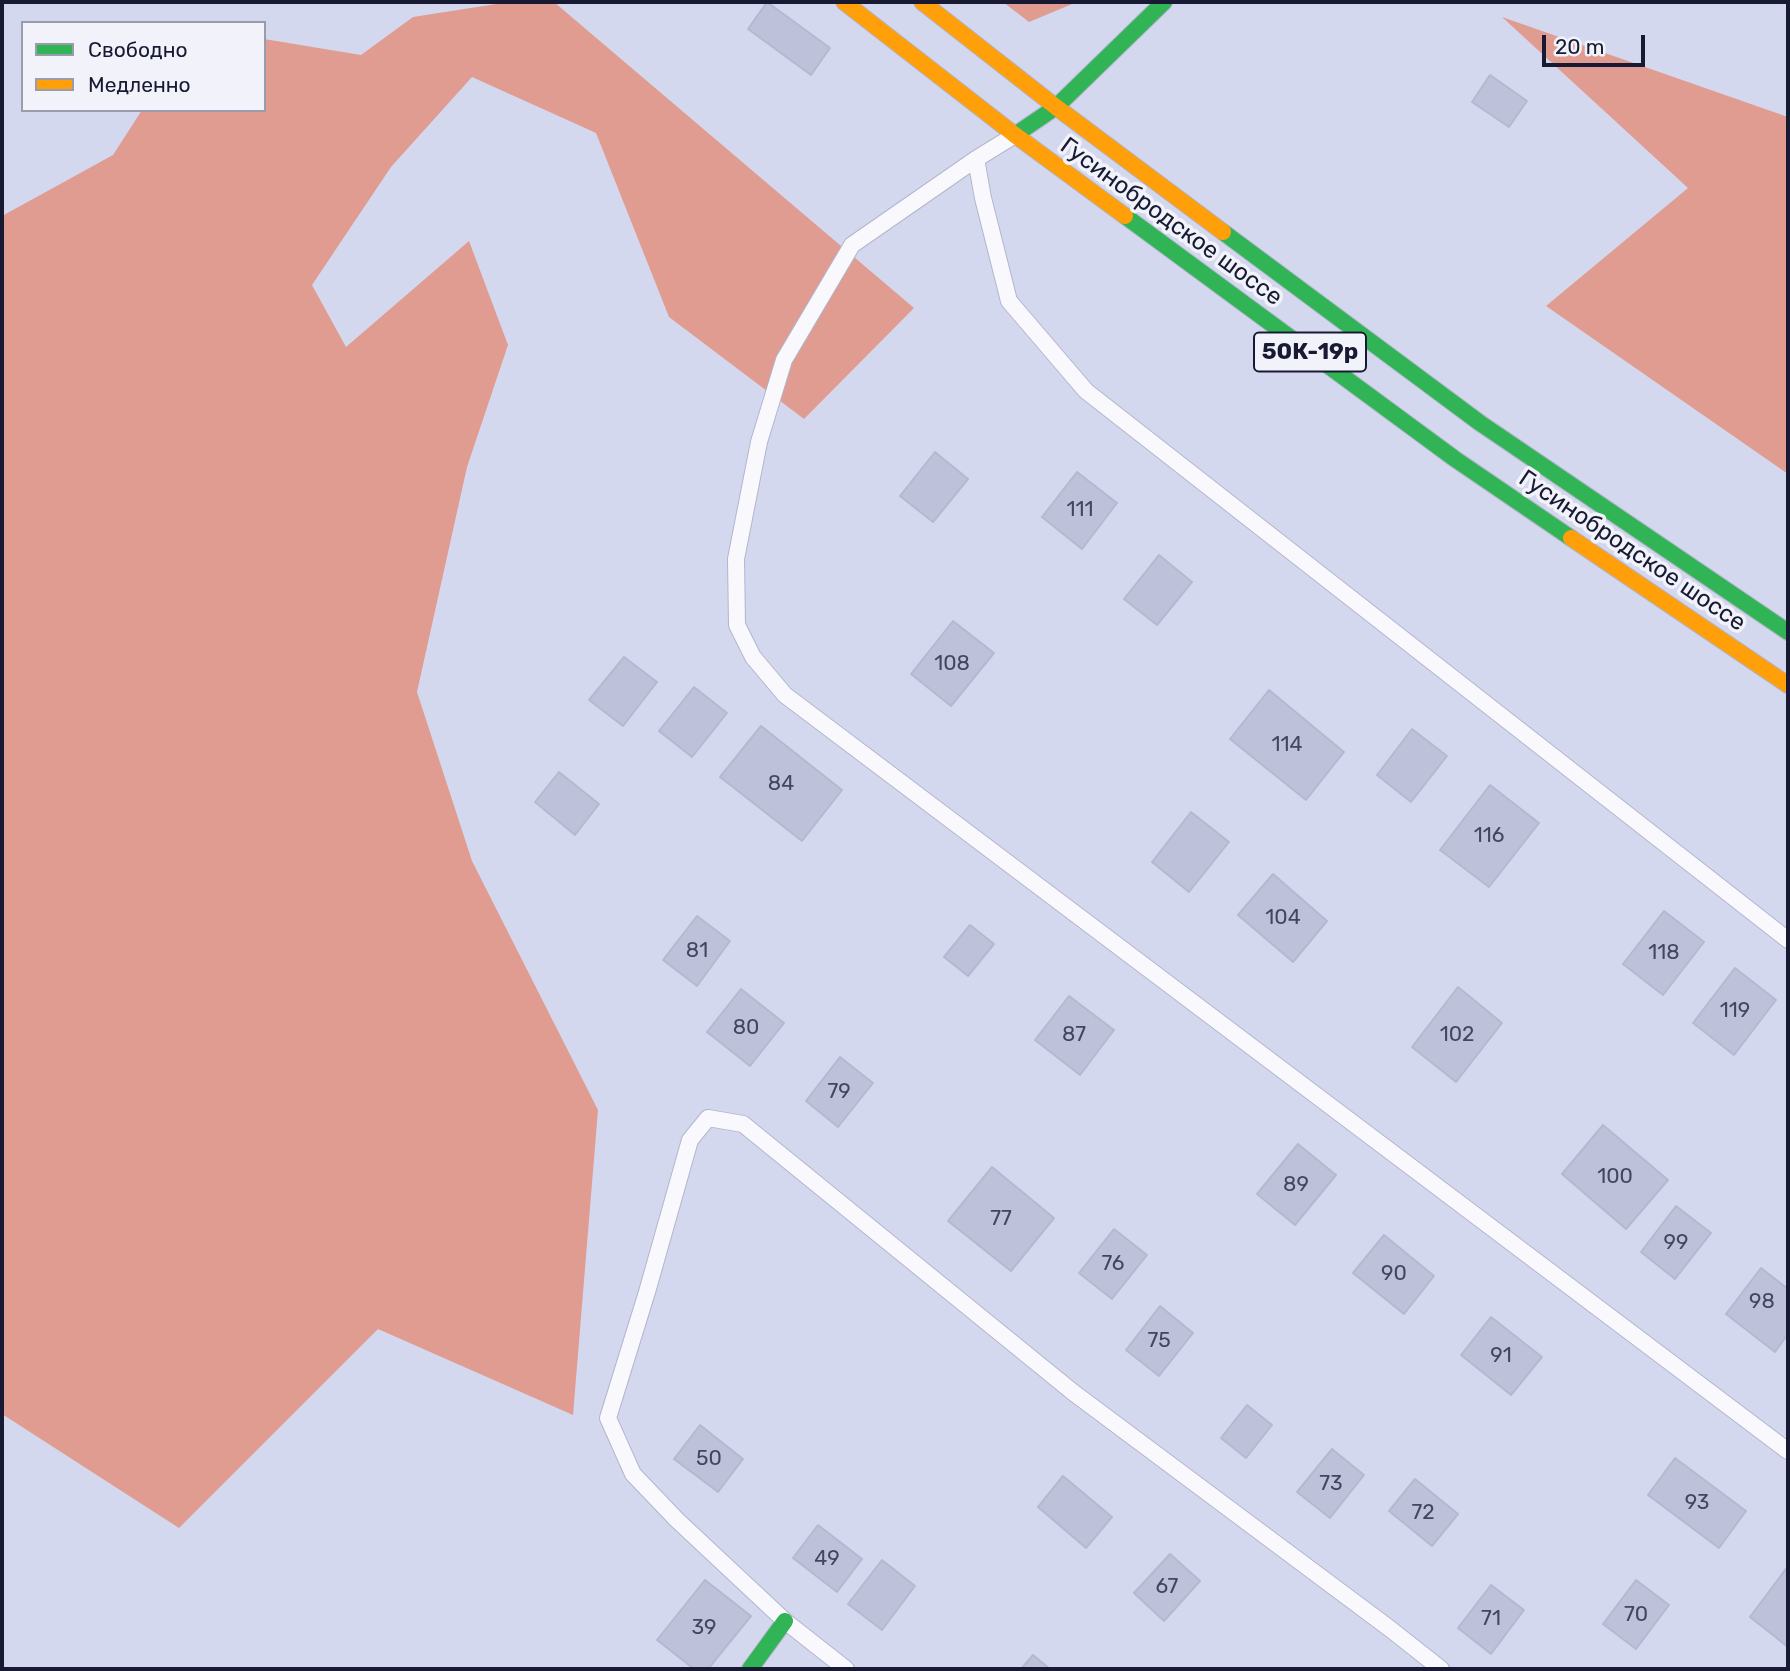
<!DOCTYPE html>
<html>
<head>
<meta charset="utf-8">
<style>
	body { margin:0 }
	#map { position:relative; width:1790px; height:1671px; overflow:hidden; background:#d4d8ef; font-family:Rubik,sans-serif }
	canvas { display:block }
	.frame { position:absolute; inset:0; border:4px solid #181a34; pointer-events:none }
	.legend { position:absolute; left:21px; top:21px; width:245px; height:91px; box-sizing:border-box; background:#f2f3fa; border:2px solid #9b9cab; margin:0; padding:9px 12px; list-style:none; font-size:21px; color:#181a34 }
	.legend li { display:flex; align-items:center; gap:14px; height:35px }
	.legend b { width:35px; border:2px solid #9b9cab }
	.scale { position:absolute; left:1542px; top:35px; width:103px; height:32px; box-sizing:border-box; border:4px solid #181a34; border-top:0; padding-left:9px; font-size:21px; line-height:24px; white-space:nowrap; color:#181a34; -webkit-text-stroke:5px #f2f3fa; paint-order:stroke }
</style>
</head>
<body>
<div id="map">
<canvas width="1790" height="1671"></canvas>
<div class="frame"></div>
<ul class="legend">
<li><b style="height:9px;background:#30b455"></b>Свободно</li>
<li><b style="height:9px;background:#ff9f0a"></b>Медленно</li>
</ul>
<div class="scale">20 m</div>
</div>
<script>
const context = document.querySelector('canvas').getContext('2d');
context.lineJoin = 'round';
function paint(path, color) {
  context.fillStyle = color;
  context.fill(path, 'evenodd');
}
function stroke(path, color, width, dash) {
  context.strokeStyle = color;
  context.lineWidth = width;
  context.lineCap = dash ? 'butt' : 'round';
  context.setLineDash(dash || []);
  context.stroke(path);
}
function write(font, color, halo, rows, align = 'center') {
  context.font = font + ' Rubik,sans-serif';
  context.lineWidth = 7;
  context.setLineDash([]);
  context.textBaseline = 'middle';
  context.strokeStyle = halo;
  context.fillStyle = color;
  for (const [text, x, y, turn = 0] of rows) {
    context.save();
    context.translate(x, y);
    context.rotate((+turn || 0) * Math.PI / 180);
    context.textAlign = isNaN(turn) ? turn : align;
    if (halo) context.strokeText(text, 0, 0);
    context.fillText(text, 0, 0);
    context.restore();
  }
}
const forest = new Path2D(`
	M509 2H554L914 308 804 419 669 317 596 133 472 77 391 167 312 285 346 347 469 241 508 345 467 467 417 692 472 861 598 1110 573 1415 378 1329 179 1528 2 1414V216L113 155 142 110H264V39L361 55 413 17Z
	M1003 2H1077L1029 22Z
	M1502 17 1788 117V474L1546 306 1688 188Z`);
const building = new Path2D(`
	M767 2 830 48 811 75 748 29Z
	M1490 75 1527 101 1509 127 1472 102Z
	M935 452 968 479 933 522 900 496Z
	M1077 472 1117 503 1082 549 1042 517Z
	M1159 555 1192 582 1157 625 1124 599Z
	M953 621 994 653 951 706 911 674Z
	M624 657 657 682 623 726 589 700Z
	M694 687 727 713 692 757 659 731Z
	M1269 690 1344 752 1306 800 1230 739Z
	M761 726 842 790 802 841 720 777Z
	M1412 729 1447 756 1411 802 1377 775Z
	M559 772 599 804 575 835 535 802Z
	M1490 785 1539 823 1489 887 1440 850Z
	M1191 812 1229 842 1189 892 1152 862Z
	M1273 874 1327 921 1293 962 1238 915Z
	M1664 911 1704 942 1663 995 1623 964Z
	M697 916 730 941 697 986 663 960Z
	M970 925 994 944 968 976 944 957Z
	M1735 968 1776 1000 1734 1055 1693 1023Z
	M1458 987 1502 1023 1456 1082 1412 1047Z
	M741 989 784 1023 750 1066 707 1032Z
	M1069 996 1114 1030 1080 1075 1035 1040Z
	M840 1057 873 1083 838 1127 806 1101Z
	M1603 1125 1668 1180 1626 1229 1562 1174Z
	M1298 1144 1336 1175 1295 1225 1257 1194Z
	M992 1167 1054 1218 1011 1271 948 1221Z
	M1676 1206 1711 1233 1675 1279 1641 1252Z
	M1114 1229 1147 1255 1112 1299 1079 1273Z
	M1384 1235 1434 1276 1404 1314 1353 1273Z
	M1761 1268 1788 1289V1334L1775 1352 1726 1314Z
	M1160 1306 1193 1333 1159 1376 1126 1350Z
	M1491 1317 1542 1357 1511 1395 1461 1355Z
	M1247 1405 1272 1425 1246 1458 1221 1438Z
	M700 1425 743 1459 718 1492 674 1459Z
	M1332 1449 1364 1475 1330 1518 1297 1492Z
	M1675 1458 1746 1511 1719 1548 1648 1495Z
	M1063 1476 1112 1517 1086 1548 1038 1507Z
	M1415 1479 1458 1514 1432 1546 1389 1511Z
	M818 1525 862 1559 837 1592 793 1558Z
	M1170 1554 1200 1581 1164 1621 1134 1593Z
	M882 1560 915 1586 882 1630 848 1604Z
	M1788 1566V1647L1750 1617Z
	M705 1580 751 1616 708 1669H694L657 1640Z
	M1636 1580 1669 1605 1636 1649 1603 1624Z
	M1491 1585 1524 1610 1491 1654 1458 1628Z
	M1033 1655 1050 1669H1021Z`);
const lane = new Path2D(`
	M1015 135 976 159 983 198 1009 301 1086 391 1788 940
	M976 159 852 245 784 360 759 442 736 559 737 625 753 657 785 695 1788 1451
	M846 1669 785 1621 677 1520 633 1474 608 1418 647 1292 690 1140 708 1118 743 1124 1074 1393 1389 1628 1441 1669`);
const fast = new Path2D(`
	M1015 135 1056 107 1164 2
	M1125 216 1455 459 1571 538
	M1223 232 1480 423 1788 632
	M750 1669 785 1621`);
const slow = new Path2D(`
	M844 2 1015 135 1125 216
	M922 2 1056 107 1223 232
	M1571 538 1788 685`);
const numberNames = [
	["111",1080,510],
	["108",952,664],
	["114",1287,745],
	["84",781,784],
	["116",1489,836],
	["104",1283,918],
	["81",697,951],
	["118",1664,953],
	["119",1735,1011],
	["80",746,1028],
	["87",1074,1035],
	["102",1457,1035],
	["79",839,1092],
	["100",1615,1177],
	["89",1296,1185],
	["77",1001,1219],
	["99",1676,1243],
	["76",1113,1264],
	["90",1394,1274],
	["98",1762,1302],
	["75",1159,1341],
	["91",1501,1356],
	["50",709,1459],
	["73",1331,1484],
	["93",1697,1503],
	["72",1423,1513],
	["49",827,1559],
	["67",1167,1587],
	["70",1636,1615],
	["71",1491,1619],
	["39",704,1628]
];
const shields = [
	[1310,352,112]
];
const shieldNames = [
	["50К-19р",1310,352]
];
const streetNames = [
	["Гусинобродское шоссе",1171,222,36],
	["Гусинобродское шоссе",1632,551,34]
];
paint(forest, '#e09c90');
paint(building, '#bec1da');
stroke(building, '#b5b8cf', 2);
stroke(lane, '#b3b5cd', 18);
stroke(fast, '#b3b5cd', 18);
stroke(slow, '#b3b5cd', 18);
stroke(lane, '#f9f9fd', 16);
stroke(fast, '#30b455', 16);
stroke(slow, '#ff9f0a', 16);
write('21px', '#444660', null, numberNames);
for (const [x, y, w] of shields) {
  const box = new Path2D();
  box.roundRect(x - w / 2, y - 19.5, w, 39, 5);
  context.fillStyle = '#f2f3fa';
  context.fill(box);
  stroke(box, '#181a34', 2);
}
write('bold 23px', '#181a34', null, shieldNames);
write('24px', '#181a34', '#f2f3fa', streetNames);
</script>
</body>
</html>
